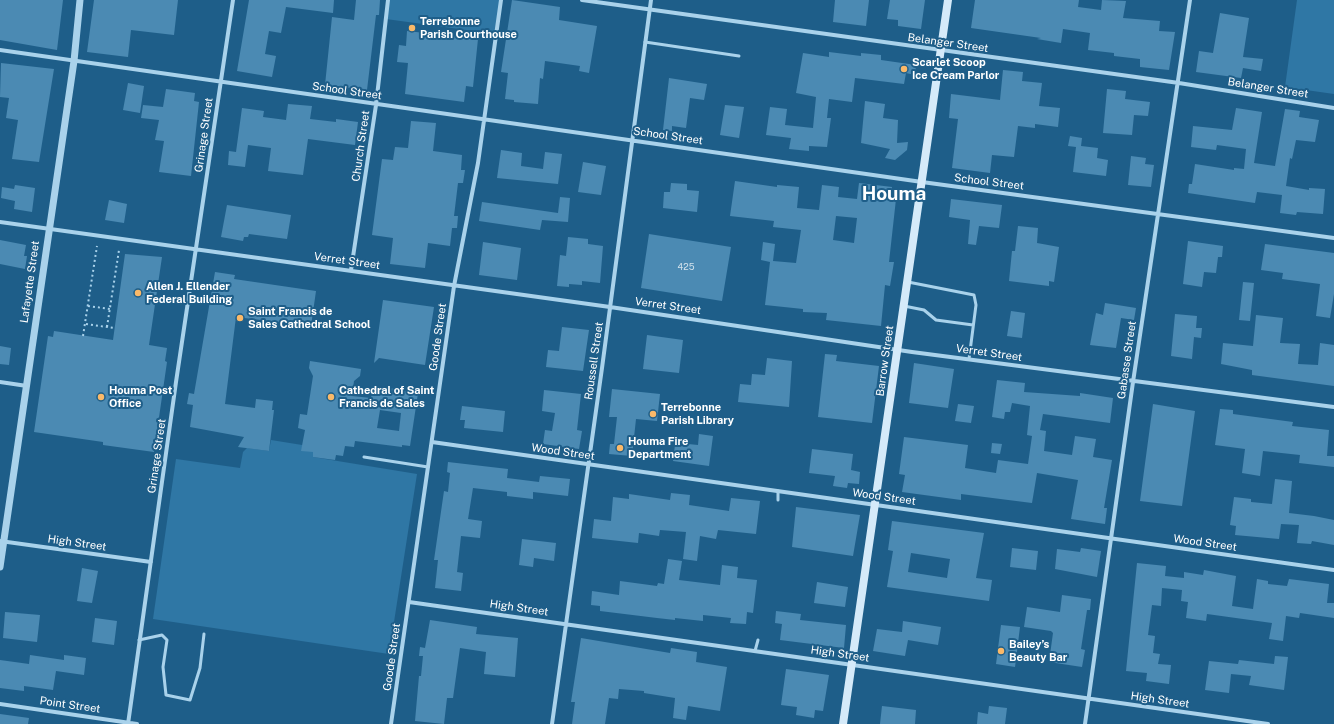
<!DOCTYPE html>
<html>
<head>
<meta charset="utf-8">
<style>
	body { margin:0 }
	canvas { display:block; background:#1e5e89 }
</style>
</head>
<body>
<canvas width="1334" height="724"></canvas>
<script>
const context = document.querySelector('canvas').getContext('2d');
context.lineJoin = 'round';
function paint(path, color) {
  context.fillStyle = color;
  context.fill(path, 'evenodd');
}
function stroke(path, color, width, dash) {
  context.strokeStyle = color;
  context.lineWidth = width;
  context.lineCap = dash ? 'butt' : 'round';
  context.setLineDash(dash || []);
  context.stroke(path);
}
function write(font, color, halo, rows, align = 'center') {
  context.font = font + ' "Public Sans",sans-serif';
  context.lineWidth = 4;
  context.setLineDash([]);
  context.textBaseline = 'middle';
  context.strokeStyle = halo;
  context.fillStyle = color;
  for (const [text, x, y, turn = 0] of rows) {
    context.save();
    context.translate(x, y);
    context.rotate((+turn || 0) * Math.PI / 180);
    context.textAlign = isNaN(turn) ? turn : align;
    if (halo) context.strokeText(text, 0, 0);
    context.fillText(text, 0, 0);
    context.restore();
  }
}
const green = new Path2D(`
	M388 0H501L496 34 386 19Z
	M1297 0H1334V94L1285 87Z
	M271 440 302 445 313 452V457L417 474 389 654 153 619 176 459 240 468 243 452 247 448 269 451Z`);
const building = new Path2D(`
	M0 0H63L57 50 0 40Z
	M94 0H178L174 35 131 30 128 57 87 52Z
	M249 0H334L333 13 286 7 281 33 269 31 265 54 276 56 272 77 237 71Z
	M356 0H380L379 15H376L367 90 325 85 332 17 354 20Z
	M512 0 560 7 559 20 597 26 589 73 579 71 580 66 545 61 543 79 540 78 538 104 514 102V100L505 99 508 73 501 72Z
	M835 0H869L866 26 833 22Z
	M890 0H925L921 29 898 26V20L887 19Z
	M975 0H1079L1078 7 1101 10 1102 0 1126 1 1123 18 1160 21 1159 31 1175 32 1169 70 1140 67V59L1114 56V53L1088 50 1090 33 1063 29 1061 43 1037 39 1041 38 971 28Z
	M1220 13 1249 18 1243 57 1263 59 1261 71 1243 68 1241 78 1196 72 1199 51 1213 53Z
	M407 31 478 39 473 87 466 86 464 102 405 94 408 63 397 62 399 45 406 46Z
	M829 52 861 56V53L881 55V60L916 65 915 75 906 73 904 84 855 78 852 102 829 99 827 118H831L827 147 809 146V151L789 149 791 138 766 135 770 107 787 109 785 125 813 128 816 97 796 93 803 53 829 57Z
	M1 63 54 69 39 162 12 159 18 120 6 118 9 98 0 97Z
	M1003 70 1023 72 1022 81 1042 83 1039 106 1060 108 1058 127 1035 124V128L1018 126 1014 157 992 155 990 173 952 168 958 119 949 118 951 94 1000 100Z
	M669 78 707 84 704 100 690 98 686 128 672 126V131L663 130Z
	M128 83 144 86 140 113 123 110Z
	M166 89 195 93 194 101 199 102 191 176 159 172 164 141 155 140 159 120 141 118 143 105 163 107Z
	M1107 89 1126 91 1125 99 1150 102 1148 116 1134 115 1132 135 1103 133Z
	M865 101 885 104 883 118 898 120 897 143 908 142 907 150 895 160 885 158 890 149 861 143Z
	M288 104 312 106 310 119 336 122V119L358 122 355 145 308 139 303 175 268 171 271 148 248 145 245 167 228 165 229 151 236 152 242 108 264 111 263 117 286 120Z
	M725 105 744 107 739 138 720 135Z
	M1236 108 1262 112 1254 163 1275 166 1285 109 1300 111 1299 117 1319 120 1315 142 1296 140 1292 159 1290 158 1286 186 1309 190V188L1325 189 1323 214 1297 212 1296 215 1280 213 1282 195 1257 192 1255 203 1188 193 1189 184H1192L1195 164 1234 170V168L1244 169 1246 149 1217 145 1216 150 1191 147 1193 126 1232 130Z
	M411 121 436 123 433 151 462 155 461 170H465L463 183H458L454 216H458L457 228H452L450 246 428 243 425 268 390 264 393 238 372 235 382 159 393 160 395 147 408 148Z
	M1070 136 1082 138 1081 146 1098 148 1097 158 1108 160 1106 176 1073 172 1076 147 1068 146Z
	M501 150 522 153 521 166 543 169 545 152 562 154 558 184 497 178Z
	M1131 156 1146 158 1145 164 1154 165 1151 187 1128 185Z
	M583 162 606 166 601 195 578 192Z
	M735 181 777 187V185L799 187 797 208 819 210 822 185 839 187 838 197 857 199 859 183 892 187 891 198 896 199 889 262H894L890 286 885 285 881 326 826 320 827 313 803 312V309L765 305 770 262 761 260 763 242 775 244 773 261 796 263 801 230 773 227 774 221 730 216ZM836 216 857 218 854 243 833 240Z
	M671 183 687 184V190L699 191 697 212 663 208 664 192H670Z
	M15 185 35 188 32 212 14 209 15 201 1 198 2 187 14 189Z
	M560 197 570 198 568 222 542 220 540 230 479 221 482 202 558 213Z
	M951 199 1002 205 999 228 979 226 976 245 968 244 970 220 949 217Z
	M109 200 127 204 124 223 105 220Z
	M227 205 291 215 287 239 249 234 248 237H244L243 241 221 237Z
	M1018 226 1038 228 1037 243 1059 247 1054 282 1049 281V286L1009 281 1012 251H1015Z
	M649 234 731 247 722 301 641 288Z
	M568 237 588 239V244L603 246 600 283 582 281V285L569 284V287L557 286 560 255 566 256Z
	M0 240 26 245 24 256H27L25 269 0 264Z
	M1188 241 1223 246 1222 257H1218L1216 273 1204 272 1202 287 1183 284Z
	M483 242 521 248 517 280 479 275Z
	M1265 244 1334 253V294L1330 318 1316 316 1320 284 1282 279 1283 273 1261 270Z
	M125 254 162 257 149 345 167 348 165 361 167 362 154 452 103 445V442L34 432 48 336 53 337 54 331 113 340Z
	M215 272 235 275 234 279 316 291 311 326 236 317 225 404 255 408 256 399 273 401 272 410H274L269 451 238 447 244 437 190 427 193 405 187 404 189 393 194 394Z
	M1243 282 1254 283 1250 321 1239 320Z
	M383 300 434 307 425 365 379 358 374 363Z
	M1105 303 1136 308 1134 320 1121 318 1116 348 1090 345 1096 313 1103 315Z
	M1011 311 1025 313 1022 338 1007 336Z
	M1175 314 1197 316 1196 328H1202L1201 338 1194 337 1192 359 1171 356Z
	M1256 315 1283 318 1280 343 1300 344 1298 364 1318 365 1320 343 1334 345V386L1252 375V370L1221 364 1223 343 1253 346Z
	M562 327 589 330 583 371 546 367 548 350 559 351Z
	M647 335 683 340 679 373 643 369Z
	M0 346 11 348 9 365 0 364Z
	M825 354 837 355 836 361 879 366 872 423 818 417Z
	M767 358 792 361 789 407 738 402 740 384 751 385 752 374 765 375Z
	M310 361 361 369 360 376 354 381 352 396 371 398 373 388H389L418 393 410 446 402 445V447L355 441 354 447 345 446 343 456 336 455 335 460 313 457V452L301 451 305 430 298 428 300 414 307 415 313 376 309 368ZM380 410 401 413 399 431 377 428Z
	M914 363 954 369 948 408 909 403Z
	M997 380 1025 383 1024 392 1080 396V393L1113 398 1110 423 1043 414 1040 430 1046 431 1044 451 1072 455 1075 436 1096 439 1093 457 1112 460 1104 508H1107L1105 524 1071 519 1078 480 1037 473 1032 503 961 494V500L902 492 905 475 899 474 904 437 968 445 965 468 996 473 998 460 1028 464 1032 436 1027 435 1030 406 1012 403 1010 412H1005L1004 419 992 417Z
	M612 389 660 394 657 421 636 419 632 456 609 454 610 444H614L617 417H609Z
	M544 390 581 394 577 430 582 431 579 449 543 444 545 430 552 431 555 413 542 411Z
	M958 404 974 406 971 423 955 421Z
	M1153 404 1195 411 1182 506 1140 501Z
	M462 406 505 411 503 432 464 428 465 420H460Z
	M1220 409 1233 410V414L1293 422 1292 426 1329 430 1327 456H1334V467L1299 463 1300 455 1263 451 1260 476 1242 473 1245 449 1215 445Z
	M699 434 713 436 709 466 673 461 675 445 687 447 688 444 698 445Z
	M992 443 1002 444 1000 454 991 453Z
	M812 449 853 454 851 470 860 472 859 484 848 483 847 488 833 486 835 476 809 473Z
	M448 462 508 469 507 478 539 482 540 476 570 479 568 496 533 492V499L507 496V492L473 488 468 519 482 521 480 538 461 536 457 572 463 573 461 591 435 588 438 560H434L444 491 448 492 450 473 447 472Z
	M1275 479 1292 481 1289 513 1314 516 1334 520V545L1312 541 1311 544 1297 543 1299 525 1281 524 1279 539 1235 535 1236 526 1230 525 1234 497 1251 499V502L1272 504Z
	M671 493 690 495 689 505 729 511 731 498 760 501 756 534 718 530 716 539 700 536 697 561 683 559 686 532 660 530 659 536 639 533 638 543 592 538 594 519 611 521 613 497 629 499V494L670 500Z
	M796 507 860 515 853 556 792 547Z
	M892 521 984 533 976 578 992 580 989 601 887 587 893 551 888 550ZM911 553 950 559 947 578 908 572Z
	M522 539 556 543 554 561 534 558 533 567 519 565Z
	M1012 548 1038 551 1036 570 1010 567Z
	M1081 548 1101 551 1097 577 1055 569 1057 549 1080 552Z
	M668 559 682 561 679 580 720 585 722 565 738 567 737 578 757 580 753 613 747 612 746 624 730 623 731 618 703 615V621L675 618V620L657 618 600 611V606L591 605 592 591 619 595 620 581 657 586 658 583 664 584Z
	M1137 563 1166 566 1165 576 1184 578V572L1203 575 1204 570 1236 576 1232 606 1253 609 1257 579 1268 581V584L1287 586 1289 579 1329 584 1327 603H1334V618L1300 613 1299 618 1286 616 1283 641 1269 639 1272 623 1207 614 1206 621 1186 618 1188 602 1181 601 1182 590 1162 588 1161 606 1152 605 1148 635 1155 636 1153 653 1160 654 1158 664 1171 665 1169 684 1146 681 1147 673 1126 671Z
	M82 568 98 571 92 603 77 601Z
	M817 582 848 587 845 607 814 603Z
	M1062 595 1091 599 1090 610H1087L1081 649 1085 650 1082 667 1049 662 1053 633 1051 631 1024 627 1027 607 1060 612Z
	M776 611 801 614 800 620 846 625 844 648 780 640 782 624 775 623Z
	M5 612 40 615 37 642 3 638Z
	M95 618 117 621 114 645 92 642Z
	M430 620 477 627 476 634 518 638 515 677 484 674 486 652 460 648 453 698H447L444 724 415 721 419 676H421L423 656H419L420 647 425 648Z
	M903 621 941 627 938 645 908 640 905 656 873 651 877 629 902 632Z
	M1001 625 1020 627 1015 667 996 664Z
	M581 638 670 653 671 648 697 652 696 662 727 667 720 711 688 706 686 720 673 718 675 698 644 693V691L619 689 618 699 609 698 605 724H572L575 702H571Z
	M30 655 64 660V655L86 658 84 675 56 671 53 690 24 686V691L0 688V660L29 664Z
	M1275 656 1288 657 1284 690 1249 685 1251 676 1231 674 1229 693 1205 690 1209 661 1238 664 1239 660 1274 664Z
	M786 669 829 675 823 711 815 710 814 718 796 715 797 707 781 705Z
	M882 706 916 710 915 724H880Z
	M989 706 1007 708 1005 724H977L978 712 988 714Z
	M0 714 29 718 28 724H0Z`);
const path = new Path2D(`
	M88 306 110 309
	M86 324 114 328
	M107 327 119 250
	M83 336 97 246`);
const service = new Path2D(`
	M645 42 739 56
	M908 282 974 295 976 305 969 359
	M904 306 924 310 936 320 973 325
	M364 457 428 467
	M778 500V491
	M139 640 162 635 167 640 163 667 166 695 190 700 200 668 204 634
	M755 651 758 640`);
const minor = new Path2D(`
	M582 0 1179 83 1334 108
	M0 50 922 182 1334 238
	M0 222 610 307 912 352 1334 407
	M351 270 376 105 388 0
	M0 382 27 386
	M432 442 1334 570
	M0 541 151 562
	M409 602 1268 724
	M0 704 137 724
	M128 724 176 382 233 0
	M391 724 454 286 478 163 501 0
	M552 724 602 368 651 0
	M1085 724 1133 382 1190 0`);
const tertiary = new Path2D(`
	M0 567 74 61 80 0`);
const secondary = new Path2D(`
	M843 724 948 0`);
const markers = [
	[412,28,4,"#fab969"],
	[904,69,4,"#fab969"],
	[138,293,4,"#fab969"],
	[240,318,4,"#fab969"],
	[101,397,4,"#fab969"],
	[331,397,4,"#fab969"],
	[653,414,4,"#fab969"],
	[620,448,4,"#fab969"],
	[1001,651,4,"#fab969"]
];
const numberNames = [
	["425",686,267]
];
const poiNames = [
	["Terrebonne",420,22],
	["Parish Courthouse",420,35],
	["Scarlet Scoop",912,63],
	["Ice Cream Parlor",912,76],
	["Allen J. Ellender",146,287],
	["Federal Building",146,300],
	["Saint Francis de",248,312],
	["Sales Cathedral School",248,325],
	["Houma Post",109,391],
	["Office",109,404],
	["Cathedral of Saint",339,391],
	["Francis de Sales",339,404],
	["Terrebonne",661,408],
	["Parish Library",661,421],
	["Houma Fire",628,442],
	["Department",628,455],
	["Bailey’s",1009,645],
	["Beauty Bar",1009,658]
];
const streetNames = [
	["Belanger Street",948,43,8],
	["Belanger Street",1268,88,9],
	["School Street",347,91,8],
	["Grinage Street",204,135,-82],
	["School Street",668,136,8],
	["Church Street",361,146,-82],
	["School Street",989,182,7],
	["Verret Street",347,261,8],
	["Lafayette Street",30,282,-82],
	["Verret Street",668,306,8],
	["Goode Street",438,337,-82],
	["Verret Street",989,353,8],
	["Gabasse Street",1127,360,-82],
	["Roussell Street",594,361,-82],
	["Barrow Street",885,361,-82],
	["Wood Street",563,452,8],
	["Grinage Street",157,456,-82],
	["Wood Street",884,497,8],
	["High Street",77,543,8],
	["Wood Street",1205,543,8],
	["High Street",519,608,8],
	["High Street",840,654,8],
	["Goode Street",392,657,-82],
	["High Street",1160,700,8],
	["Point Street",70,705,8]
];
const townNames = [
	["Houma",894,194]
];
paint(green, '#2f77a5');
paint(building, '#4b8ab3');
stroke(path, '#a9d2eb', 2, [2, 3]);
stroke(service, '#a9d2eb', 3);
stroke(minor, '#a9d2eb', 4);
stroke(tertiary, '#a9d2eb', 7);
stroke(secondary, '#d5eaf9', 8);
for (const [x, y, r, color] of markers) {
  const dot = new Path2D();
  dot.arc(x, y, r, 0, 2 * Math.PI);
  context.fillStyle = color;
  context.fill(dot);
  stroke(dot, '#1e5e89', 1.5);
}
write('9px', '#d2e2ec', null, numberNames);
write('bold 11px', '#fff', '#1e5e89', poiNames, 'left');
write('11px', '#fff', '#1e5e89', streetNames);
write('bold 19px', '#fff', '#1e5e89', townNames);
</script>
</body>
</html>
